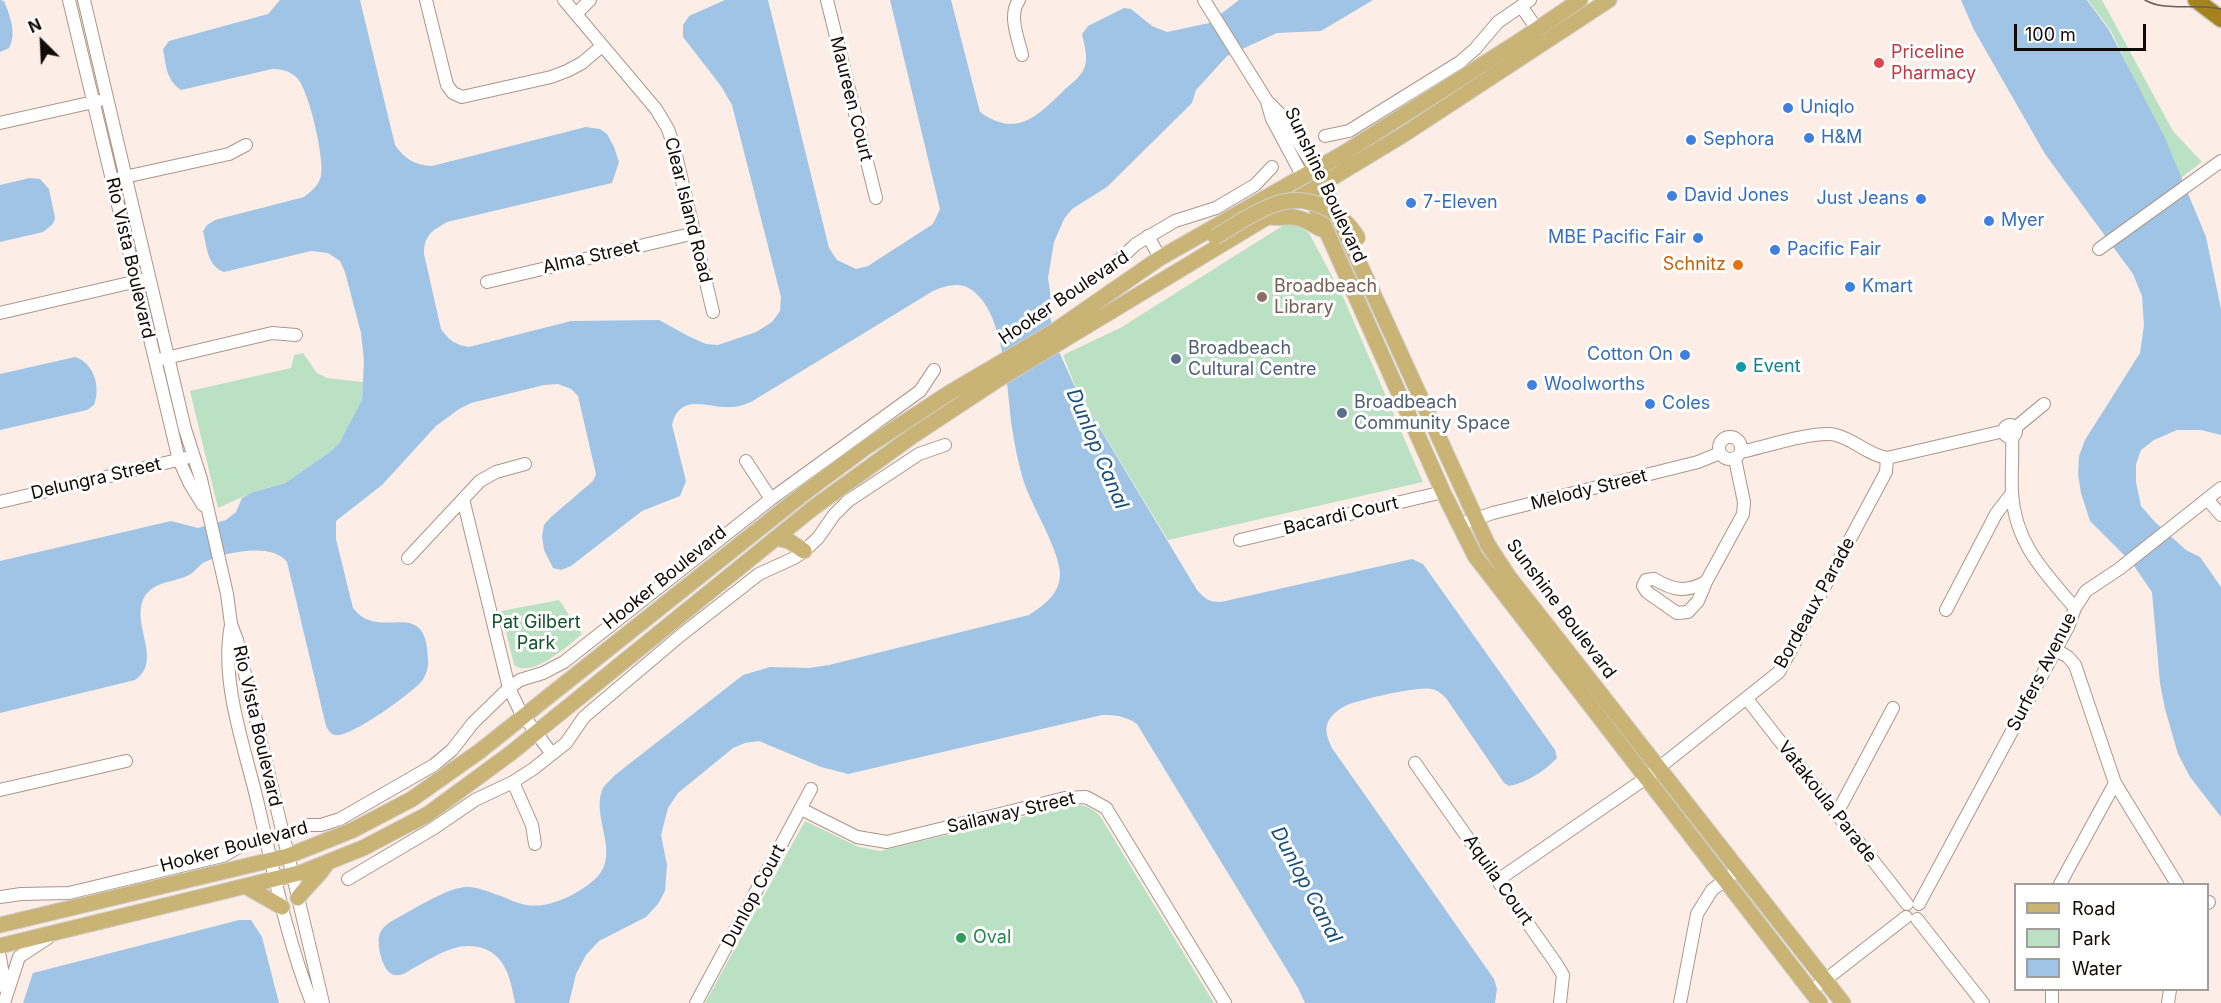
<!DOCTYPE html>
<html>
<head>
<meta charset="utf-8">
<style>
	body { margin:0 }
	#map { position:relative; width:2221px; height:1003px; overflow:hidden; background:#fceee6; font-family:Inter,sans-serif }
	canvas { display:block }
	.legend { position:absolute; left:2014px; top:883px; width:195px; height:108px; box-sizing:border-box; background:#fff; border:2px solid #a09d9b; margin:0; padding:8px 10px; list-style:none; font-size:18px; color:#110a06 }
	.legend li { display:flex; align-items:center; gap:12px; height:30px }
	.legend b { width:30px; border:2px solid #a09d9b }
	.north { position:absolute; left:12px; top:12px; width:60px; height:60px; -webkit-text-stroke:4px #fff; paint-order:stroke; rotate:336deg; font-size:16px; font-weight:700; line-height:24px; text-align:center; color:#110a06 }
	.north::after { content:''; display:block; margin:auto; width:21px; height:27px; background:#110a06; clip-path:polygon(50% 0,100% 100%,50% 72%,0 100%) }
	.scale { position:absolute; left:2014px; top:24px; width:132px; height:27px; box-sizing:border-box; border:3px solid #110a06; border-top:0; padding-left:8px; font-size:18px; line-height:21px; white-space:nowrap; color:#110a06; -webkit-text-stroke:4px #fff; paint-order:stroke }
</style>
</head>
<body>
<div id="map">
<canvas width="2221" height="1003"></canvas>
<ul class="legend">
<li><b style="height:8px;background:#c9b476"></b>Road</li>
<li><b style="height:16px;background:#bbe1c4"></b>Park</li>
<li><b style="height:16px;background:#9fc4e6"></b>Water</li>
</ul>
<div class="north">N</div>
<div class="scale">100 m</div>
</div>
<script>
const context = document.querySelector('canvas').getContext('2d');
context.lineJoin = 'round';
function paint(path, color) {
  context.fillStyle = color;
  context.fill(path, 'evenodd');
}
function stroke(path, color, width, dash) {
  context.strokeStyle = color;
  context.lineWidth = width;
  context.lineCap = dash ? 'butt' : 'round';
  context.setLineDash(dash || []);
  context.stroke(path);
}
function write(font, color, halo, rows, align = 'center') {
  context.font = font + ' Inter,sans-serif';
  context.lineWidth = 6;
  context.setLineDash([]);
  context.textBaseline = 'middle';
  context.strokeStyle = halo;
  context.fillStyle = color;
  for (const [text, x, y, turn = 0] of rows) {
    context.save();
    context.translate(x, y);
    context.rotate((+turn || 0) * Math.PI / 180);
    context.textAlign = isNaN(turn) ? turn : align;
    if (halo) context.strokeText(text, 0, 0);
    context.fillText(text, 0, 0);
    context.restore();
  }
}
const green = new Path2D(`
	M2088 0H2102L2173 131 2202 162 2181 178 2111 31Z
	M1287 223H1294L1309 233 1344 299 1423 482 1168 540 1076 388 1063 355 1120 328Z
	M303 353 317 373 327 378 363 382 362 400 353 422 340 442 330 452 285 483 251 493 218 508 190 391 291 368 294 355Z
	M559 600 582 634C569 645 532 679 514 665L501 611Z
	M1073 805C1085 804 1091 808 1100 816L1214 1003H705L805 821 859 847 880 851Z`);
const water = new Path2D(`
	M0 0 4 1C10 16 17 33 9 48L0 52Z
	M280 0H360L395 145C405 159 414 165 432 166L586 127 600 129 607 134 614 147 619 162 612 183 447 222C432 231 424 235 424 254L441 329C449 340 455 345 469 347L571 321 659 320 690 337 706 344 718 345 756 332 772 322 780 311 781 297 732 105 721 86 683 37V25L689 16 725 0H768L829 248 837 260 856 269 868 266 933 224 940 209 890 0H951L980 112C1016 138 1037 117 1064 90 1071 84 1083 75 1085 66 1088 56 1084 44 1082 34L1088 26 1124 8 1131 9 1152 26 1167 32 1209 23 1239 0H1373L1321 31 1277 33 1227 56 1196 90 1192 103 1107 187 1072 209 1064 219 1054 242 1048 278 1052 305 1050 317 1059 352 1075 387 1197 590C1205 599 1209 602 1221 602L1412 559 1423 564 1555 750 1557 758C1545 771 1526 783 1509 786L1504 783 1446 698C1442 694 1438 690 1431 689 1418 686 1358 700 1345 706 1338 710 1332 714 1328 722 1324 731 1328 739 1332 748L1494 979 1497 989 1495 1003H1305L1298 988 1137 724C1125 716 1116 715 1102 715L848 774 821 767 759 741 745 743 733 748 678 793 668 808 661 835 667 865 665 891 658 904 646 917 599 941 586 955 576 974 569 1003H515C511 982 507 958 485 949 458 939 435 957 412 969 407 972 402 976 395 975 383 974 377 947 379 936 381 929 385 926 390 922 409 912 446 888 465 887 477 886 489 892 501 896 509 899 518 904 527 905 550 909 581 893 597 877 621 852 590 817 603 788 606 783 612 779 615 775L743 675 770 667 809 668 829 665 1029 615C1044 605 1060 594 1060 574 1059 547 1030 505 1022 476 1018 460 1014 444 1012 427 1007 391 1005 301 964 286 954 283 942 287 933 291L751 402C745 404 739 407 732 407 709 409 680 391 672 425L686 481 680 496 642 511 571 566 561 570 553 568 544 550 542 536 544 525 551 517 593 481 596 474 578 396 571 389 558 384 544 385 471 403 459 409 436 426 382 485 336 521V539L353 608C380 644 426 593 428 659 429 667 426 675 422 681 412 693 350 738 336 735 331 735 328 730 326 726L287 562C273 542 224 552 205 562 198 565 195 573 187 576 171 583 148 582 142 603 134 628 162 662 135 680L0 713V561L171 521 198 528 226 520 236 512 242 498 251 493 285 483 330 452 340 442 362 400 364 361 361 333 345 272 340 261 328 253 311 251 224 272C207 266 207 247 203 231L207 225 215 220 304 197C312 191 318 186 321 176 325 159 309 90 297 78 290 71 282 69 272 69L181 90C166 80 166 65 163 49L169 41 268 14Z
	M1961 0H2087L2109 30 2165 138 2206 237 2221 309V435L2201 430H2177L2154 440 2141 450 2136 464V482L2141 506 2155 522 2186 550 2200 557 2221 587V817L2190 777 2178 754 2165 709 2160 683 2152 592 2132 563 2090 521 2081 493 2078 475 2079 456 2085 440 2140 353 2144 325 2142 296 2133 274 2045 154 1974 30Z
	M30 178 40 179 49 189 55 218 53 224 43 232 0 242V185Z
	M75 357C94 363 101 387 94 405L87 410 0 430V374Z
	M239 920H251L262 937 279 1003H23L33 973Z`);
const minor = new Path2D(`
	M69 0 179 460 190 484 203 505
	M84 0 185 429 201 479 227 594 231 624 237 640 323 1003
	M426 0 447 85 453 93 462 97 551 77 567 71 582 63 602 46
	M564 0 656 109 668 129 674 147 713 312
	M827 0 876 198
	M1019 0C1008 15 1018 38 1022 55
	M1204 0 1267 101 1280 114 1316 170
	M1521 6 1541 35
	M576 14 590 0
	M1267 102 1272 119 1303 177
	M0 123 98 101
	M1325 136 1349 131 1460 62 1475 49 1498 22 1530 0
	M120 178 229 154 246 145
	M1148 236 1160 258
	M2099 249 2221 161
	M1118 261 1136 244 1175 221 1216 208 1255 185 1272 167
	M487 282 695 233
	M0 313 142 280
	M162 359 272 333 296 335
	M2004 431a6 6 0 1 1 12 0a6 6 0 1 1-12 0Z
	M2015 428 2044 404
	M1719 448a11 11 0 1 1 22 0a11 11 0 1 1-22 0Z
	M2012 437C2013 456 2011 474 2012 493 2015 543 2044 572 2075 608
	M1741 452C1764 447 1816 430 1836 435 1855 440 1868 455 1887 458L2004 431
	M746 461 771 499
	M463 499 509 688 520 711 552 754
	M2207 499 2221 515
	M0 502 186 458
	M1458 525 1493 513 1698 462 1720 453
	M1240 540 1443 492
	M408 558 480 481 496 472 525 464
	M1706 582C1685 593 1673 590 1654 579L1646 580 1643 586 1647 592 1677 613 1688 612 1698 601 1706 582 1743 514 1744 502 1735 459
	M1946 610 1996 514 2012 493
	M231 625C220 681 244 745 257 800 273 868 286 938 312 1003
	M2055 649 2068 657 2075 665 2115 783 2177 884
	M1747 699 1907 904
	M1415 763 1555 962 1563 975 1560 1003
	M513 782 532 825 535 844
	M0 790 126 761
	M801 809 857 837 887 842 1065 798 1086 797 1106 808 1225 1003
	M1837 813 1893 708
	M307 825H321L340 819 434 765 452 750 473 723 509 688 520 680 543 673 564 662 771 499 920 391 934 370
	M348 879 434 828 475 800 513 782 533 769 566 743 584 717 681 635 759 574 794 558 804 551 818 538 834 515 848 501 919 454 945 445
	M1498 880 1646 778 1779 672 1886 472 1887 458
	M2060 884 2115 783
	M0 897 21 894 69 893 223 856 239 847
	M2208 903 2209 902
	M1919 904 2068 627 2075 608 2086 591 2119 569 2221 488
	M1917 919 1983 1003
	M0 957 5 988
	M2052 990V1003
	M1811 991 1906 917
	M4 1003 19 957 48 938
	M696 1003 811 789
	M1680 1003 1697 914 1712 890 1739 869
	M2168 1003 2170 990`);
const major = new Path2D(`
	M1319 175 1488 545 1509 577 1843 1003
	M1310 194 1443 492 1475 556 1820 1003
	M1269 217C1279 219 1289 215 1298 218 1309 220 1315 228 1325 230
	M776 538 789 541 804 551
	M247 887 282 907
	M298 898C307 885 319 877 327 863
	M0 925 288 856 353 830 412 799 480 751 803 494 865 448 949 393 1056 330 1160 258 1344 153 1518 42 1580 0
	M0 946 303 872 363 848 428 814 511 753 813 508 911 437 999 379 1403 135 1609 0`);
const highway = new Path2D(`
	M2196 0 2221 19`);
const tram = new Path2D(`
	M2145 0C2165 12 2196 3 2221 9`);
const majorBridge = new Path2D(`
	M1215 237C1234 226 1253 212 1273 205 1307 192 1340 209 1358 238`);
const markers = [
	[1879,63,6,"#e0444e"],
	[1788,108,6,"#3f7fe0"],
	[1809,138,6,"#3f7fe0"],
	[1691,140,6,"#3f7fe0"],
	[1672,196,6,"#3f7fe0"],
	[1921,199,6,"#3f7fe0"],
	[1411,203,6,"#3f7fe0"],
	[1989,221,6,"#3f7fe0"],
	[1698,238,6,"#3f7fe0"],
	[1775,250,6,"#3f7fe0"],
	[1738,265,6,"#e8710a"],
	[1850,287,6,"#3f7fe0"],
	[1262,297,6,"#8d6e63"],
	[1685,355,6,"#3f7fe0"],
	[1176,359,6,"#5c6f8a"],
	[1741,367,6,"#0f9aa8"],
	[1532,385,6,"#3f7fe0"],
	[1650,404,6,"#3f7fe0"],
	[1342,413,6,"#5c6f8a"],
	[961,938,6,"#2e9e5b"]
];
const healthNames = [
	["Priceline",1891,53],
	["Pharmacy",1891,74]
];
const streetNames = [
	["Maureen Court",851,99,76],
	["Sunshine Boulevard",1325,185,65],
	["Clear Island Road",688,210,76],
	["Alma Street",591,257,-13],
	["Rio Vista Boulevard",130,258,77],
	["Hooker Boulevard",1064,298,-34],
	["Delungra Street",96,479,-13],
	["Melody Street",1589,490,-14],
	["Bacardi Court",1341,516,-13],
	["Hooker Boulevard",665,578,-39],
	["Bordeaux Parade",1815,603,-61],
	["Sunshine Boulevard",1561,609,53],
	["Surfers Avenue",2042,672,-63],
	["Rio Vista Boulevard",257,726,77],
	["Vatakoula Parade",1827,802,52],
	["Sailaway Street",1011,813,-13],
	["Hooker Boulevard",234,847,-15],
	["Aquila Court",1498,880,55],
	["Dunlop Court",754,896,-62]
];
const shopNames = [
	["Uniqlo",1800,108],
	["H&M",1821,138],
	["Sephora",1703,140],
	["David Jones",1684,196],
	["Just Jeans",1909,199,"right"],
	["7-Eleven",1423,203],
	["Myer",2001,221],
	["MBE Pacific Fair",1686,238,"right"],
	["Pacific Fair",1787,250],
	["Kmart",1862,287],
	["Cotton On",1673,355,"right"],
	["Woolworths",1544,385],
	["Coles",1662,404]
];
const foodNames = [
	["Schnitz",1726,265]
];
const educationNames = [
	["Broadbeach",1274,287],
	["Library",1274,308]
];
const serviceNames = [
	["Broadbeach",1188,349],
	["Cultural Centre",1188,370],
	["Broadbeach",1354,403],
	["Community Space",1354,424]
];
const cultureNames = [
	["Event",1753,367]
];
const parkNames = [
	["Pat Gilbert",536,623],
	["Park",536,644]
];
const leisureNames = [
	["Oval",973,938]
];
const waterNames = [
	["Dunlop Canal",1097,449,67],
	["Dunlop Canal",1306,885,62]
];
paint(green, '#bbe1c4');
paint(water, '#9fc4e6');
stroke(minor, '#ab9689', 14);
stroke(major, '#cfcecd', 17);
stroke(highway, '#cfcecd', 19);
stroke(minor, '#fff', 12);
stroke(major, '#c9b476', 15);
stroke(highway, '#a5821b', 16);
stroke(tram, '#695f5a', 1.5);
stroke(majorBridge, '#cfcecd', 17, []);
stroke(majorBridge, '#c9b476', 15);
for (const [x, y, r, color] of markers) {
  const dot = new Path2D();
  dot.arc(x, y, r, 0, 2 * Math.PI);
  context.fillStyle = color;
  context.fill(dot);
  stroke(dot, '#fff', 2);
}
write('18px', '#be3a42', '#fff', healthNames, 'left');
write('18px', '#110a06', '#fff', streetNames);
write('18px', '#366cbe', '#fff', shopNames, 'left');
write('18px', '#c56008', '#fff', foodNames, 'right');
write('18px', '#785e54', '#fff', educationNames, 'left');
write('18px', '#4e5e75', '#fff', serviceNames, 'left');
write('18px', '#0d838f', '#fff', cultureNames, 'left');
write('18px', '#0e522a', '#fff', parkNames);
write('18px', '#27864d', '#fff', leisureNames, 'left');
write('italic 20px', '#18507c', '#fff', waterNames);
</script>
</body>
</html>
